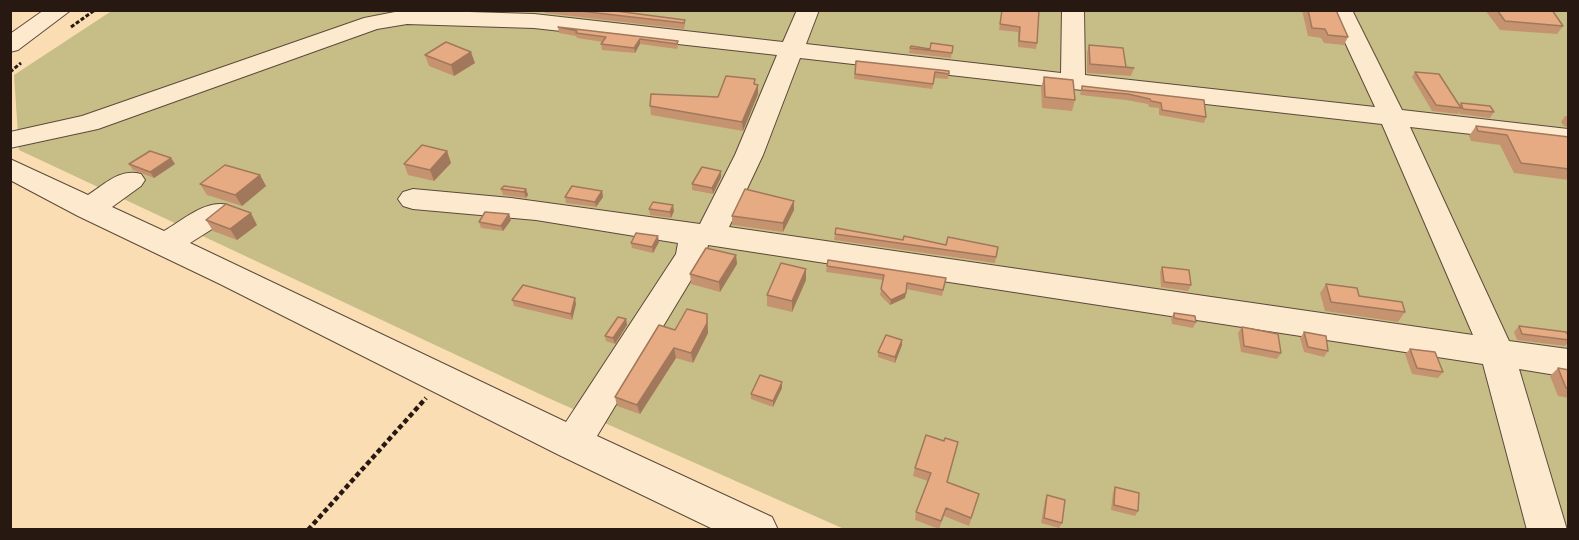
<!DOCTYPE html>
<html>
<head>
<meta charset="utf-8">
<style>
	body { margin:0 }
	#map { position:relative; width:1579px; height:540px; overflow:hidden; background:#fbddb3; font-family:"EB Garamond",serif }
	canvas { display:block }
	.frame { position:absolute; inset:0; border:12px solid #271911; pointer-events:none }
</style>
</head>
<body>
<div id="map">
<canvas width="1579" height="540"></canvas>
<div class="frame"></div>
</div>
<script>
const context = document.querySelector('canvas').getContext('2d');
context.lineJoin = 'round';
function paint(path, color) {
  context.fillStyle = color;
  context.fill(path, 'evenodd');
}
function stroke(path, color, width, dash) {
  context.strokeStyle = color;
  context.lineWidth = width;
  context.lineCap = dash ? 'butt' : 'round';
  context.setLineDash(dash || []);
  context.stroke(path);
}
const green = new Path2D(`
	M113 10 1568 11V529H844L546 397 19 150 14 75Z`);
const pathFar1 = new Path2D(`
	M71 27 95 10
	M10 72 21 63`);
const path = new Path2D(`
	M308 530 426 398`);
const minor = new Path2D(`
	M44 10H71L18 50 10 52V34Z
	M405 10 534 14 783 42 797 10H819L806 44 1061 73 1062 10H1084L1085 75 1375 107 1330 10H1352L1402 110 1568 129V145L1410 127 1509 341 1568 349V377L1519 369 1567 530H1527L1483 364 708 245 706 255 597 436 772 517 778 530H715L559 455 220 284 78 216 10 180V159L88 195C105 184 120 168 141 174L145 180 141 186 112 207 164 231C183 220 206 199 228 205L233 212 228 219 190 243 566 422 676 254 678 243 536 220 413 209 403 206 398 199 403 192 413 189 511 198 700 224 735 155 777 55 534 28 407 24 377 29 98 129 10 148V132L82 116 364 18ZM800 58 1382 124 1473 335 729 227 763 155Z`);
const wall = new Path2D(`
	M544 10 610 11 685 20V25L684 29 545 13Z
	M1002 10 1037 43 1036 49 1018 47V32L999 30Z
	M1302 10H1336L1348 37 1344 45 1324 43 1321 38 1308 36Z
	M1485 10H1552L1563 26 1557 34 1500 30Z
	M558 27 678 41V46L677 49 640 44 635 53 602 50 601 44 603 42 577 38 576 36 559 33Z
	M1089 45 1126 67 1134 68 1131 76 1087 73V53Z
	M953 46 951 58 909 53 910 48 930 49Z
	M425 55 475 63 454 76 429 66Z
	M856 61 949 71 948 79 935 78 932 89 854 79Z
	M1415 72 1459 105 1461 103 1494 112 1490 118 1460 114 1459 112 1458 114 1432 111 1412 77Z
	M1044 77 1075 100 1072 111 1042 108 1041 88Z
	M756 85H758V94L743 131 651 115 650 106 718 97Z
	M1082 86 1204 100 1206 117 1204 123 1159 115V108L1149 107 1148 104 1126 100 1080 95Z
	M1565 116H1569V127L1564 126 1561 122Z
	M1476 126 1569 137V180L1514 173 1500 145 1471 141 1469 136Z
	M447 151 451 163 434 181 408 175 404 164Z
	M129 164H175L154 178 133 170Z
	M260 175 266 186 242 206 207 195 200 184Z
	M721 177 713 194 692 190V184Z
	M501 189H526L528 195 526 198 503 195Z
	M602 191 603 197 596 207 566 203 565 197Z
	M649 209 674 211 671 218 650 215Z
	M794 210 783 232 732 225V216Z
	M509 214 511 220 503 231 481 228 479 222Z
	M206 220 257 225 237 240 213 231Z
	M835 234 903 240 946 245 998 247 995 263 834 240Z
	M659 242 653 253 632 248 631 243Z
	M736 255 737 264 720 292 691 284 690 274Z
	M827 266 946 278 942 296 906 289 905 298 890 305 880 295 883 280 826 272Z
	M1162 267 1191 285 1188 291 1161 287 1160 272Z
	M806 280 792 312 767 306V295Z
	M1326 284 1359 296 1405 312 1398 322 1325 311 1320 293Z
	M512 300 576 304 572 320 514 306Z
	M1174 313 1196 322 1193 328 1172 324 1171 318Z
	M626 319 627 325 615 344 606 341 605 336Z
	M708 324V333L693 363 676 358 640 414 617 406 615 397 675 330Z
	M1519 326 1569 336V342L1565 346 1517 340 1514 332Z
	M1242 327 1281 353 1277 359 1241 352 1238 333Z
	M1304 332 1328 351 1324 357 1304 352 1300 338Z
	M902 340V345L895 363 878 357V352Z
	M1410 349 1443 372 1438 378 1412 374 1405 354Z
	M1558 368 1569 370V398L1558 396 1550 376Z
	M782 382V388L773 407 751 399V394Z
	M926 435 947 482 979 494 969 526 944 516 939 529 915 520 916 512 928 481 913 476 915 468Z
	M1115 487 1138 511 1135 516 1111 510 1113 492Z
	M1047 495 1062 523 1059 528 1041 523 1045 500Z`);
const shadedWall = new Path2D(`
	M640 39V44L635 53 634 48Z
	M471 52 475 63 454 76 451 65Z
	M758 85V94L743 131 742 122Z
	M447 151 451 163 434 181 430 170Z
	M171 158 175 164 154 178 150 172Z
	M721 171V177L713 194 712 188Z
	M260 175 266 186 242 206 235 195Z
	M526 189 528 195 526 198 524 192Z
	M602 191 603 197 596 207 595 202Z
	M794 201V210L783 232V223Z
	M673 205 674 211 671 218 670 212Z
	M251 213 257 225 237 240 230 229Z
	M509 214 511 220 503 231 501 226Z
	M658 236 659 242 653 253 652 247Z
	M736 255 737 264 720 292 719 282Z
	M806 269V280L792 312V301Z
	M906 293 905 298 890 305 891 300Z
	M575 298 576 304 572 320 571 314Z
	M707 314 708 333 693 363 691 353Z
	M626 319 627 325 615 344 613 338Z
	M902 340V345L895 363V357Z
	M674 348 676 358 640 414 637 405Z
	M782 382V388L773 407V401Z`);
const building = new Path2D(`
	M571 10H608L685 20 684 23Z
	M1002 10H1039L1037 43 1019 41 1020 27 1000 24Z
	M1308 10H1336L1348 37 1328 35 1325 29 1312 28Z
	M1497 10H1552L1563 26 1505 21Z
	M558 27 678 41 677 44 640 39 634 48 601 44 606 37 576 33 577 31Z
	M446 42 471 52 451 65 425 55Z
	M931 43 953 46 952 53 910 48 911 46 930 49Z
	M1089 45 1123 48 1126 67 1134 68 1090 64Z
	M856 61 949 71V74L935 72 933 84 855 74Z
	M1415 72 1439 74 1461 108 1436 105Z
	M726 76 755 79 754 84 758 85 742 122 650 106 651 94 718 97Z
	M1044 77 1073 80 1075 100 1045 97Z
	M1082 86 1204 100 1206 117 1162 110 1161 103 1151 101 1150 99 1128 94 1082 90Z
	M1461 103 1490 106 1494 112 1463 109Z
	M1476 126 1569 137V169L1521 163 1507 135 1478 131Z
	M422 145 447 151 430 170 404 164Z
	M150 151 171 158 150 172 129 164Z
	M225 165 260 175 235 195 200 184Z
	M702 167 721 171 712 188 692 184Z
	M504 186 526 189 524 192 501 189Z
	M572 186 602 191 595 202 565 197Z
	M745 189 794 201 783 223 732 216Z
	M653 202 673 205 670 212 649 209Z
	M226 204 251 213 230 229 206 220Z
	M485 212 509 214 501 226 479 222Z
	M836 228 903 240 904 236 946 245 948 237 998 247 996 257 835 234Z
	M636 233 658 236 652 247 631 243Z
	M706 248 736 255 719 282 690 274Z
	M828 260 946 278 943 290 907 283 906 293 891 300 881 289 884 275 827 266Z
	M781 263 806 269 792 301 767 295Z
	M1162 267 1189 270 1191 285 1164 282Z
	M1326 284 1357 288 1359 296 1402 302 1405 312 1331 302Z
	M523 285 575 298 571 314 512 300Z
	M687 309 707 314V323L691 353 674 348 637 405 615 397 659 325 675 330Z
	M1174 313 1195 316 1196 322 1174 318Z
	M618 317 626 319 613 338 605 336Z
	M1519 326 1566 332 1569 336V340L1522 334Z
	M1242 327 1278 334 1281 353 1244 346Z
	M1304 332 1326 336 1328 351 1308 347Z
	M886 335 902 340 895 357 878 352Z
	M1410 349 1435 352 1443 372 1417 368Z
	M1558 368 1569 370V388H1566Z
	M760 375 782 382 773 401 751 394Z
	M926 435 944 441 945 438 958 442 947 482 979 494 971 518 946 508 941 521 916 512 931 473 915 468Z
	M1115 487 1139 493 1138 511 1114 505Z
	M1047 495 1065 500 1062 523 1044 518Z`);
paint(green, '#c7be87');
stroke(minor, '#5c4a3a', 2);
stroke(pathFar1, '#271911', 3, [4, 2]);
stroke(path, '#271911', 4.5, [5, 3]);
paint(minor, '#fce9ce');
paint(wall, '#c69370');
paint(shadedWall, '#a1785b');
paint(building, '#e6ab82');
stroke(building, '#a1785b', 1.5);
</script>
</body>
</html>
